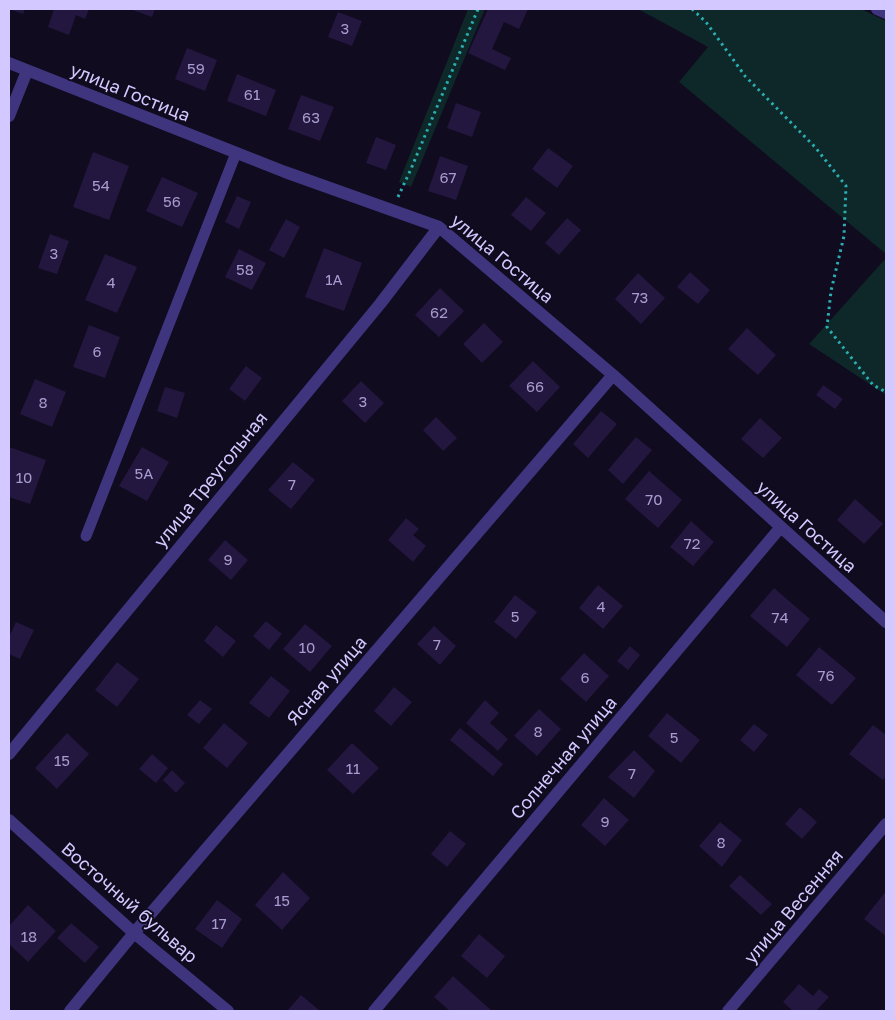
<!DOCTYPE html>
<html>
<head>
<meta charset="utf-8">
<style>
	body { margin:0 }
	#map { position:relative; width:895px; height:1020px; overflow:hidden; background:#100b1e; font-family:"Golos Text",sans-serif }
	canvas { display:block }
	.frame { position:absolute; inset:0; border:10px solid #d3c8ff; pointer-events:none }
</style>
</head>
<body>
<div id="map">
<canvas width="895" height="1020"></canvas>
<div class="frame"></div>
</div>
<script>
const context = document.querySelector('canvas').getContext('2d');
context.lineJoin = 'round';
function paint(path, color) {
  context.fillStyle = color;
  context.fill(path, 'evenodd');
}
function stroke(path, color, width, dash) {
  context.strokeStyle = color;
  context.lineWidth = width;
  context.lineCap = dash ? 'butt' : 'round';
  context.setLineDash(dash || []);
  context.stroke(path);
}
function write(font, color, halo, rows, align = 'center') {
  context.font = font + ' "Golos Text",sans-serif';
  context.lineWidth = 4;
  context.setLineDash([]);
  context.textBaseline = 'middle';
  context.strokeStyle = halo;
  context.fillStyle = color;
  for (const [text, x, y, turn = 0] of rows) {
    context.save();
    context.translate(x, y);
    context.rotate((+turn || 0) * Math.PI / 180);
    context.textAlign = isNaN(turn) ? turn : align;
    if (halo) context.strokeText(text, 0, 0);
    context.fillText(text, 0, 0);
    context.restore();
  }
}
const green = new Path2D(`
	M468 9H485L411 187 399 182Z
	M638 9H861L886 21V254L679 82 708 47Z
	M886 258V395L809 344Z`);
const building = new Path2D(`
	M9 9H25L23 14Z
	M54 9H89L85 19 76 15 69 35 48 27Z
	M130 9H155L152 17Z
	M488 9H528L519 29 504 22 492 49 511 58 505 70 468 53Z
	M338 12 362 21 352 46 328 37Z
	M187 48 217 60 205 91 175 79Z
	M237 74 276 90 266 116 227 101Z
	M301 95 334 107 320 141 288 129Z
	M456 103 481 112 472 137 447 128Z
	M376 137 396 145 386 170 366 163Z
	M548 148 573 166 557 188 532 169Z
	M93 152 129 166 109 220 73 207Z
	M440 156 468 166 456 200 428 191Z
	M162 177 198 193 182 227 146 211Z
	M237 196 251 202 239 229 225 222Z
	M526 197 546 213 531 231 511 215Z
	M567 218 581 230 559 255 545 243Z
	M286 219 300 227 284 258 269 250Z
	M50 234 69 241 57 274 38 268Z
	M324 248 362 263 344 311 305 297Z
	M239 249 266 263 252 290 225 277Z
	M105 254 137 267 117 313 85 300Z
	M690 272 710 290 698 304 677 287Z
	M638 273 665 298 641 324 615 299Z
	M440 288 464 311 439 337 415 315Z
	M484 323 503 342 482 363 463 344Z
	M89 325 120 337 105 378 73 367Z
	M747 328 776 355 758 375 728 349Z
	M533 361 560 387 537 412 509 386Z
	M246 366 262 378 245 401 229 389Z
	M35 379 66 392 52 427 20 414Z
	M361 381 384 403 365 423 342 401Z
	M823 385 843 399 835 409 816 395Z
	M165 387 185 393 177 418 157 411Z
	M601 411 617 424 588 458 573 444Z
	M436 417 457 438 443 451 423 430Z
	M760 418 782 438 763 458 741 439Z
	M636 437 652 450 623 484 608 470Z
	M9 447 46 460 30 504 9 497Z
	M142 447 169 462 147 501 119 486Z
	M293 462 315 480 291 509 268 490Z
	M649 471 682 500 658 528 625 499Z
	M855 499 883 524 864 544 837 520Z
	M406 518 419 529 413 535 426 546 413 562 388 540Z
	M691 521 714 542 693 566 670 547Z
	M225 540 248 560 231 580 208 560Z
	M598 585 623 606 603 629 579 608Z
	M774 588 810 619 787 647 750 616Z
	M515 595 537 612 516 639 494 622Z
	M266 621 282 634 269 650 253 636Z
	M16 622 34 630 20 659 9 654V637Z
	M305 624 332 646 310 672 283 649Z
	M216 625 236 641 223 657 204 641Z
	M434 626 456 646 440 665 417 644Z
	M630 646 640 655 628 670 617 661Z
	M819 647 856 678 832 705 796 675Z
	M584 653 609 676 586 702 560 679Z
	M117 662 139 679 117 707 95 690Z
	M271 676 290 691 269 718 249 703Z
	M394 687 412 702 391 726 374 711Z
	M200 700 212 709 199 724 187 715Z
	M485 700 499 713 490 723 508 739 498 751 466 723Z
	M539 709 561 729 537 756 514 736Z
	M667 713 700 740 681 763 648 736Z
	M224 723 248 743 227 768 203 748Z
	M754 724 768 735 754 752 740 740Z
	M873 725 886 735V776L883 780 849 754Z
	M460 728 503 764 493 776 450 740Z
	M67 733 89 754 57 789 35 768Z
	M352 743 379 768 353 794 327 770Z
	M634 750 655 771 634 798 608 777Z
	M152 754 168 768 156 783 139 769Z
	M172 770 185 783 176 793 163 780Z
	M604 798 629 820 605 846 581 825Z
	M800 807 817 822 802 839 785 824Z
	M720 822 742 840 722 867 699 846Z
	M450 831 466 844 447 867 431 854Z
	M283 872 310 898 282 930 255 905Z
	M740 875 772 904 761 915 729 886Z
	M886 891V936L864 919Z
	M217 900 242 919 222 948 195 929Z
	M28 905 56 931 28 962 9 944V926Z
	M71 923 99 947 85 963 57 938Z
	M479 934 505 956 487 978 461 956Z
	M453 976 492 1011H450L434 997Z
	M799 984 813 996 819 989 829 997 816 1011H793L783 1002Z
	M301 995 320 1011H287Z`);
const path = new Path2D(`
	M692 9 706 22 745 76 815 147 846 186 844 236 831 291 827 327 873 385 886 392
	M398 197 411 169 478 9`);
const lane = new Path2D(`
	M86 536 236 153`);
const street = new Path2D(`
	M877 9 886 13
	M9 63 285 172 439 227 613 375 886 622
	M9 116 27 71
	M9 754 380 304 439 227
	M9 820 134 933 228 1011
	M70 1011 134 933 613 375
	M374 1011 780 528
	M728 1011 886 824`);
const numberNames = [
	["3",345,29],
	["59",196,69],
	["61",252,95],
	["63",311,118],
	["67",448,178],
	["54",101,186],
	["56",172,202],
	["3",54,254],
	["58",245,270],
	["1А",334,280],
	["4",111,283],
	["73",640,298],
	["62",439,313],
	["6",97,352],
	["66",535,387],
	["3",363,402],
	["8",43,403],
	["5А",144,474],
	["10",24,478],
	["7",292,485],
	["70",654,500],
	["72",692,544],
	["9",228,560],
	["4",601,607],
	["5",515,617],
	["74",780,618],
	["7",437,645],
	["10",307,648],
	["76",826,676],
	["6",585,678],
	["8",538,732],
	["5",674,738],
	["15",62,761],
	["11",353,769],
	["7",632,774],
	["9",605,822],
	["8",721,843],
	["15",282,901],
	["17",219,924],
	["18",29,937]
];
const streetNames = [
	["улица Гостица",130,93,22],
	["улица Гостица",502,259,40],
	["улица Треугольная",211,480,-51],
	["улица Гостица",806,527,42],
	["Ясная улица",327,681,-49],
	["Солнечная улица",564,758,-50],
	["Восточный бульвар",129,903,41],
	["улица Весенняя",794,907,-50]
];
paint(green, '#0e2728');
paint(building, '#23173f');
stroke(path, '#2aaeb1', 3, [2.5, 4]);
stroke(lane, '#3e357e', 11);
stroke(street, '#3e357e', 12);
write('15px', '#a79ccf', null, numberNames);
write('18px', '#d3c8ff', '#100b1e', streetNames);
</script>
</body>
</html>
